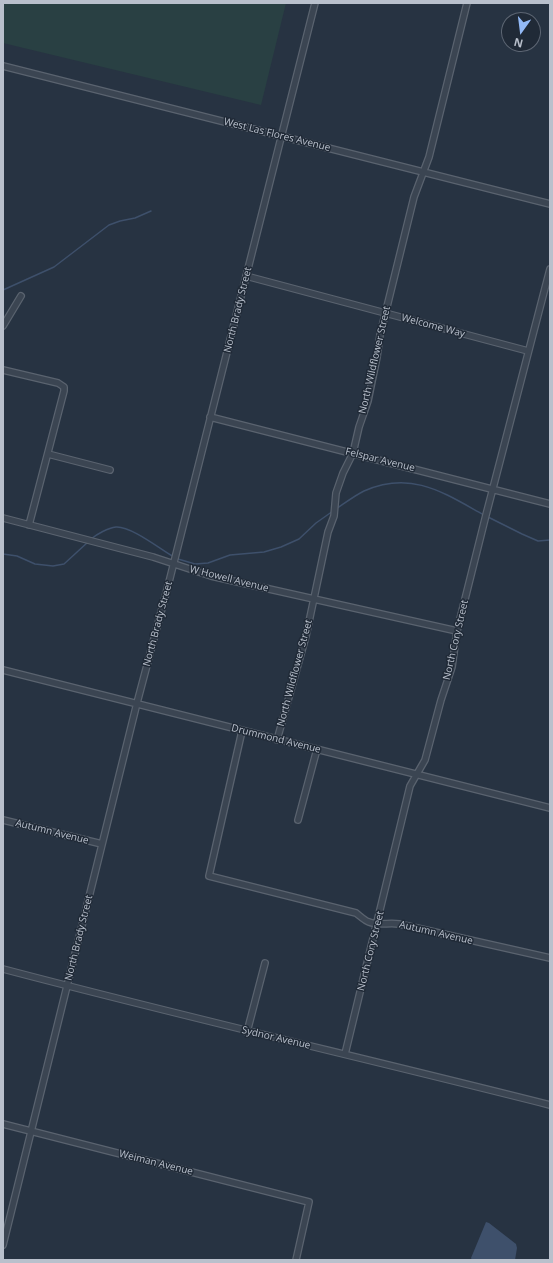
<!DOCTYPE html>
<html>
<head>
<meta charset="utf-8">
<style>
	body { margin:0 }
	#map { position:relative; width:553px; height:1263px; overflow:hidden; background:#273342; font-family:"Open Sans",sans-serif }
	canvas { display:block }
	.frame { position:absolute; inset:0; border:4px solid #b9c0cc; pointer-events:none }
	.north { position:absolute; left:501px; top:12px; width:40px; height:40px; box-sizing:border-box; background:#202a37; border:1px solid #5d6673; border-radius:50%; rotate:194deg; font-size:11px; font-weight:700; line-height:16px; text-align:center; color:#b9c0cc }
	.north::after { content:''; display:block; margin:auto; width:14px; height:18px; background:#93baf7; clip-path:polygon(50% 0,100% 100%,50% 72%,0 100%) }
</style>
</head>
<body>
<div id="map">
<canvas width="553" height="1263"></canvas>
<div class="frame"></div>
<div class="north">N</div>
</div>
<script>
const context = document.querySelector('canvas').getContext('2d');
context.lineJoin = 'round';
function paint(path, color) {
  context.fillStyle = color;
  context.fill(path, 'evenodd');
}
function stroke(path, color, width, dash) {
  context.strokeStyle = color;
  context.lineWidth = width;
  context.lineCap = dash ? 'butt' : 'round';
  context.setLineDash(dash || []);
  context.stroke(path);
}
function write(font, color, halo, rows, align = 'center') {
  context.font = font + ' "Open Sans",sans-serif';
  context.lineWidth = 3;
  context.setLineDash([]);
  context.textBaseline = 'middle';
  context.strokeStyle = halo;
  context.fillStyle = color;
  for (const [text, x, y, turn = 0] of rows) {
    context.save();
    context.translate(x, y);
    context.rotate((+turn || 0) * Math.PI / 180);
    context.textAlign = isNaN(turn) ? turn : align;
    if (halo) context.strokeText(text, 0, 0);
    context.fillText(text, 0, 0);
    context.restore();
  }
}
const green = new Path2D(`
	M3 3H286L261 105 3 43Z`);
const water = new Path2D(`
	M486 1222 489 1223 516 1244 517 1248 515 1260H472L471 1258Z`);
const stream = new Path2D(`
	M3 290 54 267 109 225 120 221 135 218 151 211
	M336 509C345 503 354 496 364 491 412 470 444 493 484 515
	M488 517 522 534 538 541 550 540
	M91 539C97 534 108 528 116 527 131 526 160 549 174 557
	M3 554 17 556 35 564 53 566 64 564 88 542
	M178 559 195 564 208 563 230 555 264 552 281 547 299 539 316 523 333 511`);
const minor = new Path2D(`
	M3 66 550 204
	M246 276 528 351
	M3 326 21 296
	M3 370 58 383 64 387V391L29 525
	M210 417 550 504
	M48 454 110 470
	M3 518 153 557 211 576 457 631
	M3 670 550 808
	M242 731 209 876 356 913C360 916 365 921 369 922 379 926 389 922 399 924L550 958
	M277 740 306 636 328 532 334 516 336 493 343 473 353 453 359 427 368 401 377 357 380 335 414 197 429 157 467 3
	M3 820 102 844
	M298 820 317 749
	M3 969C185 1017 368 1059 550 1105
	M247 1032 265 963
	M345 1054 410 786 425 760 441 700 452 667 457 631 486 515 550 269
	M3 1124 309 1202 296 1260
	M3 1245 137 703 169 582 315 3`);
const streetNames = [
	["West Las Flores Avenue",277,135,14],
	["North Brady Street",238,310,-76],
	["Welcome Way",433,326,15],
	["North Wildflower Street",375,360,-77],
	["Felspar Avenue",380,460,14],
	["W Howell Avenue",229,579,14],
	["North Brady Street",158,624,-75],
	["North Cory Street",456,640,-77],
	["North Wildflower Street",295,673,-75],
	["Drummond Avenue",276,739,14],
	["Autumn Avenue",52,832,14],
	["Autumn Avenue",436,933,13],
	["North Brady Street",79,938,-76],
	["North Cory Street",371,951,-76],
	["Sydnor Avenue",276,1038,13],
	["Weiman Avenue",156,1163,14]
];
paint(green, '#294043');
paint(water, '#3e506b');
stroke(stream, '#3e506b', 1.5);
stroke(minor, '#5a636f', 8);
stroke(minor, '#3b4552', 5.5);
write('10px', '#b9c0cc', '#202a37', streetNames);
</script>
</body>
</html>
